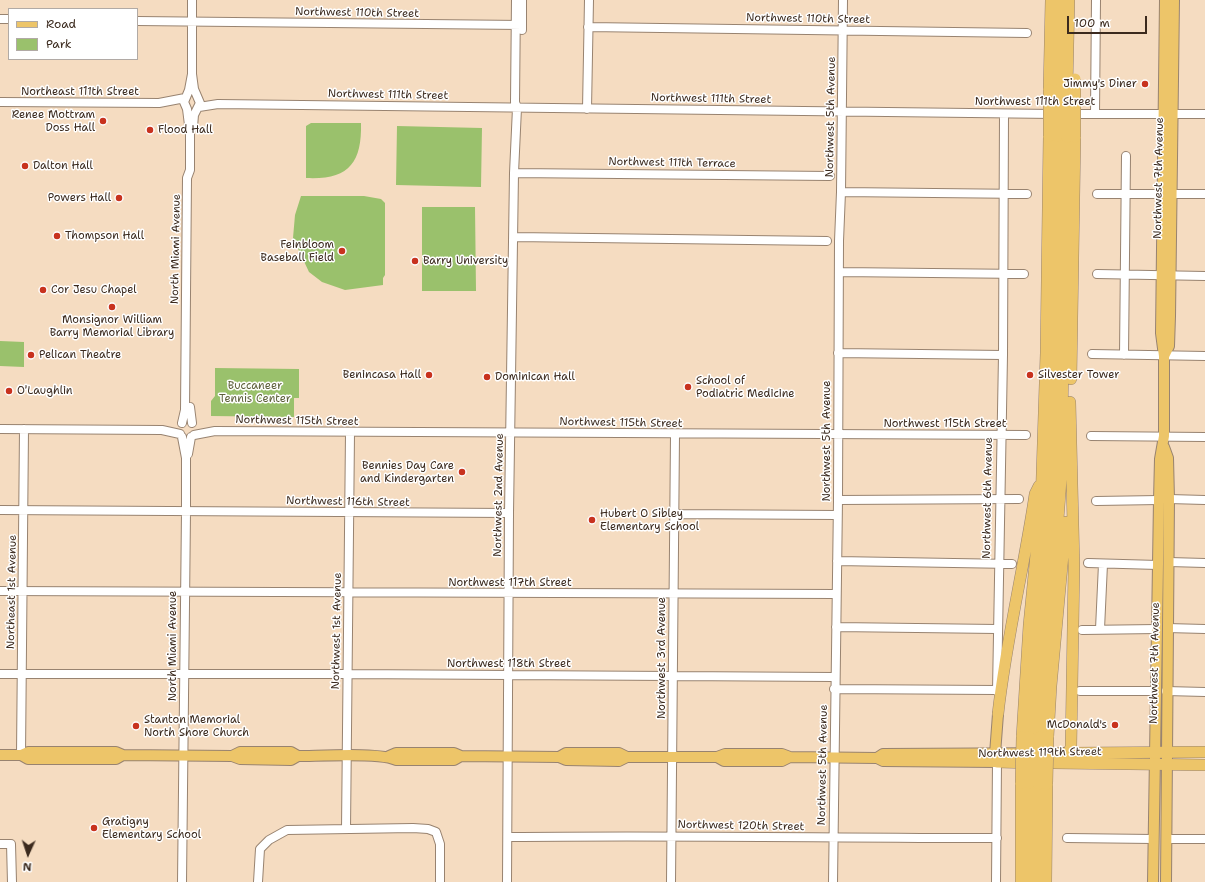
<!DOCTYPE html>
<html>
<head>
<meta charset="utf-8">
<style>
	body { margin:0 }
	#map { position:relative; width:1205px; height:882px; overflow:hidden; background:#f5dcc1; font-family:"Shantell Sans",sans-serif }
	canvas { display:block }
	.legend { position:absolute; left:8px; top:8px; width:130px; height:52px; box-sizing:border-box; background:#fff; border:1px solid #b1aaa5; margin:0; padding:5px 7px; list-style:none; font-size:12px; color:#3b2a1e }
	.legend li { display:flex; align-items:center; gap:8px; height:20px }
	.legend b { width:20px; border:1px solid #b1aaa5 }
	.north { position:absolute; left:8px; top:834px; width:40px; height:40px; -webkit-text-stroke:3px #fff; paint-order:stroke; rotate:183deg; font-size:11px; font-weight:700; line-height:16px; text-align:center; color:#3b2a1e }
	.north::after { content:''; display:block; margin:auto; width:14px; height:18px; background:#3b2a1e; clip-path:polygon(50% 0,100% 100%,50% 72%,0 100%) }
	.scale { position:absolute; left:1067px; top:16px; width:80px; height:18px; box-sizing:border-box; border:2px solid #3b2a1e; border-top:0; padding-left:5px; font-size:12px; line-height:14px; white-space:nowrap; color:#3b2a1e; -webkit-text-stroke:3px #fff; paint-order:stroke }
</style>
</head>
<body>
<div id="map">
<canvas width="1205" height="882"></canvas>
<ul class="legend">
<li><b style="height:5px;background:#edc569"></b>Road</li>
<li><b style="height:11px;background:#9ac16c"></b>Park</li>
</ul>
<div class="north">N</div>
<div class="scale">100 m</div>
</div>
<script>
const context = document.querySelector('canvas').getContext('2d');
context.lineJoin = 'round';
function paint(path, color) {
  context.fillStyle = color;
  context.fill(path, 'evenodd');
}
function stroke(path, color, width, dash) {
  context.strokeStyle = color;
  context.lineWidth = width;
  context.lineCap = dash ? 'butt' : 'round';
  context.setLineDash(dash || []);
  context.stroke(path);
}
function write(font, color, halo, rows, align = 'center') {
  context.font = font + ' "Shantell Sans",sans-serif';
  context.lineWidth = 3;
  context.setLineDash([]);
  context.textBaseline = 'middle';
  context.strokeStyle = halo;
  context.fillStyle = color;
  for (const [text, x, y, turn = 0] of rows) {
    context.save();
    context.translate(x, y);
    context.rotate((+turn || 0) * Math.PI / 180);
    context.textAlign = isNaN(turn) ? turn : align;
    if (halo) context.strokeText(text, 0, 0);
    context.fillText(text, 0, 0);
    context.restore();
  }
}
const green = new Path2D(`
	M311 123H361C362 164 348 180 306 178V126Z
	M397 126 482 128 481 187 396 185Z
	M301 196H364L381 199 385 203V275L383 278V285L345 290 322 282 309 272 293 238 295 215Z
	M422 207H475L476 291H422Z
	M0 341 24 342V367L0 366Z
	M215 368 299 369V398H294V417L211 416V401L215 396Z`);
const minor = new Path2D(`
	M192 0V74L194 89 200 103 194 115 193 127
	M0 19H9
	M137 21 522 25
	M588 27 1027 33
	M522 30V0
	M0 102 159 103 185 98
	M199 107 218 104 1054 114
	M587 109 589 0
	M1070 114H1205
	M1095 114 1096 0
	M514 173 830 176
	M841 192 1027 194
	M1097 194H1163
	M1171 194H1205
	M514 237 827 241
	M840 272 1024 274
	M1097 274 1205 276
	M838 353 1003 355
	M1092 354 1205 356
	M1124 355 1126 156
	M190 407 192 423
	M182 423 185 410 187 178 190 170V133L187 109 184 102 189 90 192 74
	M0 429 162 430 180 434
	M194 435 215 431 1026 435
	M1091 436 1205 437
	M188 454 191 437
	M1169 499 1205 500
	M838 500 1019 499
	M1096 501 1159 500
	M0 510 509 513
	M674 514 837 515
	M837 561 1012 564
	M1169 562 1205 563
	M1088 563 1158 565
	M0 591 836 594
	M836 627 997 629
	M1167 628 1205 629
	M1100 629 1103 564
	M1082 630 1157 629
	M0 674H347L834 677
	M834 689 997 690
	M997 691 1003 355 1004 114
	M1080 691H1155
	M1166 691 1205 692
	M21 755 24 429
	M346 829 350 433
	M509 837C671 835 834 838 997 838
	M1067 838 1153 839
	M1166 839H1205
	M0 844H11L12 882
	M182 882 186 512V458L182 437
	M258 882 260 849 269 840 287 830 413 828 428 829 436 832 440 844V882
	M507 882 509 513 514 173 517 108 515 102 516 0
	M671 882 675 435
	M833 882 838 500 839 241 841 192 843 0
	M996 882 997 762`);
const major = new Path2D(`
	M1164 356 1169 346 1170 316 1174 0
	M1164 447 1168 458 1169 499 1166 882
	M0 755H21L28 759H116L123 755
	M21 755 28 752H116L123 755 232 756 240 759 291 760 298 756C318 756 382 752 396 760H454L461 756
	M232 756 240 752H291L298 756
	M389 756 396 753H454L461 756 559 757 566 760 619 761 627 757
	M559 757 566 753H619L627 757H717L725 754H782L790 757
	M717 757 724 761H782L790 757 877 758 883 761 997 762 995 754 998 714
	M877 758 883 754 1069 753
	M1153 882 1159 500 1160 459 1164 436V356L1161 333 1165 0`);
const highway = new Path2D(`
	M1049 90 1051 0
	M1058 90 1059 0
	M1067 90 1069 0
	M1071 379 1075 137
	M998 714C1006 640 1024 568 1035 494L1039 486
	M1022 737 1029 625 1041 504 1046 353 1049 136
	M1030 737C1034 650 1047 564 1051 478 1057 364 1055 250 1057 136
	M1040 737C1043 650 1056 565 1061 478L1067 137
	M1048 737 1051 686 1066 522
	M1069 753 1205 752
	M997 762 1031 763
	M1052 763 1067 756 1071 747 1074 566 1070 402
	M1054 763 1205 765
	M1021 882V783
	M1028 882 1029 783
	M1038 882 1039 784
	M1046 882 1047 784`);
const highwayBridge = new Path2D(`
	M1049 136V90
	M1057 136 1058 90
	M1067 137V90
	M1075 137V79
	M1021 783 1022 737
	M1029 783 1030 737
	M1039 784 1040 737
	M1047 784 1048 737`);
const markers = [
	[1145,84,4,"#c8321e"],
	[103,121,4,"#c8321e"],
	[150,130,4,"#c8321e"],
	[25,166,4,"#c8321e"],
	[119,198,4,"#c8321e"],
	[57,236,4,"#c8321e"],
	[342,251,4,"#c8321e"],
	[415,261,4,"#c8321e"],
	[43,290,4,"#c8321e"],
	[112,307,4,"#c8321e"],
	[31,355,4,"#c8321e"],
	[429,375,4,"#c8321e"],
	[1030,375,4,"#c8321e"],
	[487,377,4,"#c8321e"],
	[688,387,4,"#c8321e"],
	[9,391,4,"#c8321e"],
	[462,472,4,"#c8321e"],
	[592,520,4,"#c8321e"],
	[1115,725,4,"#c8321e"],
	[136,726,4,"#c8321e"],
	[94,828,4,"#c8321e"]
];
const streetNames = [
	["Northwest 110th Street",357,13,1],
	["Northwest 110th Street",808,19,1],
	["Northeast 111th Street",80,92],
	["Northwest 111th Street",388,95,1],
	["Northwest 111th Street",711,99,1],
	["Northwest 111th Street",1035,102],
	["Northwest 5th Avenue",831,117,-89],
	["Northwest 111th Terrace",672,163,1],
	["Northwest 7th Avenue",1159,178,-89],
	["North Miami Avenue",176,249,-89],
	["Northwest 115th Street",297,421,1],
	["Northwest 115th Street",621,423,1],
	["Northwest 115th Street",945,424],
	["Northwest 5th Avenue",827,441,-90],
	["Northwest 2nd Avenue",499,495,-89],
	["Northwest 6th Avenue",988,498,-89],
	["Northwest 116th Street",348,502,1],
	["Northwest 117th Street",510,583],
	["Northeast 1st Avenue",12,592,-89],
	["Northwest 1st Avenue",337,631,-89],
	["North Miami Avenue",173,646,-90],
	["Northwest 3rd Avenue",662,658,-90],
	["Northwest 7th Avenue",1155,663,-89],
	["Northwest 118th Street",509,664],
	["Northwest 119th Street",1040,753,-1],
	["Northwest 5th Avenue",823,765,-89],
	["Northwest 120th Street",741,826,1]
];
const poiNames = [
	["Jimmy's Diner",1137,84,"right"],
	["Renee Mottram",95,115,"right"],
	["Doss Hall",95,128,"right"],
	["Flood Hall",158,130],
	["Dalton Hall",33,166],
	["Powers Hall",111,198,"right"],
	["Thompson Hall",65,236],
	["Feinbloom",334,245,"right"],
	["Baseball Field",334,258,"right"],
	["Barry University",423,261],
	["Cor Jesu Chapel",51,290],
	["Monsignor William",112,320,"center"],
	["Barry Memorial Library",112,333,"center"],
	["Pelican Theatre",39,355],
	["Benincasa Hall",421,375,"right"],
	["Silvester Tower",1038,375],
	["Dominican Hall",495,377],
	["School of",696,381],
	["Podiatric Medicine",696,394],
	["O'Laughlin",17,391],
	["Bennies Day Care",454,466,"right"],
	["and Kindergarten",454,479,"right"],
	["Hubert O Sibley",600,514],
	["Elementary School",600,527],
	["Stanton Memorial",144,720],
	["North Shore Church",144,733],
	["McDonald's",1107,725,"right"],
	["Gratigny",102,822],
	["Elementary School",102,835]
];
const parkNames = [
	["Buccaneer",255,386],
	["Tennis Center",255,399]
];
paint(green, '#9ac16c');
stroke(minor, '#988370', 10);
stroke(major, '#988370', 12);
stroke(highway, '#988370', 12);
stroke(minor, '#fff', 8);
stroke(major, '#edc569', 10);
stroke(highway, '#edc569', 11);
stroke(highwayBridge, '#988370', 12, []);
stroke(highwayBridge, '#edc569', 11);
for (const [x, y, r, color] of markers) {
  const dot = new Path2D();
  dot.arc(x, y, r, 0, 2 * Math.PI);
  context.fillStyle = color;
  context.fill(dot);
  stroke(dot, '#fff', 1.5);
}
write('11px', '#3b2a1e', '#fff', streetNames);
write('11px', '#3b2a1e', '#fff', poiNames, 'left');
write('11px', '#5c5f39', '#fff', parkNames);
</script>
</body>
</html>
